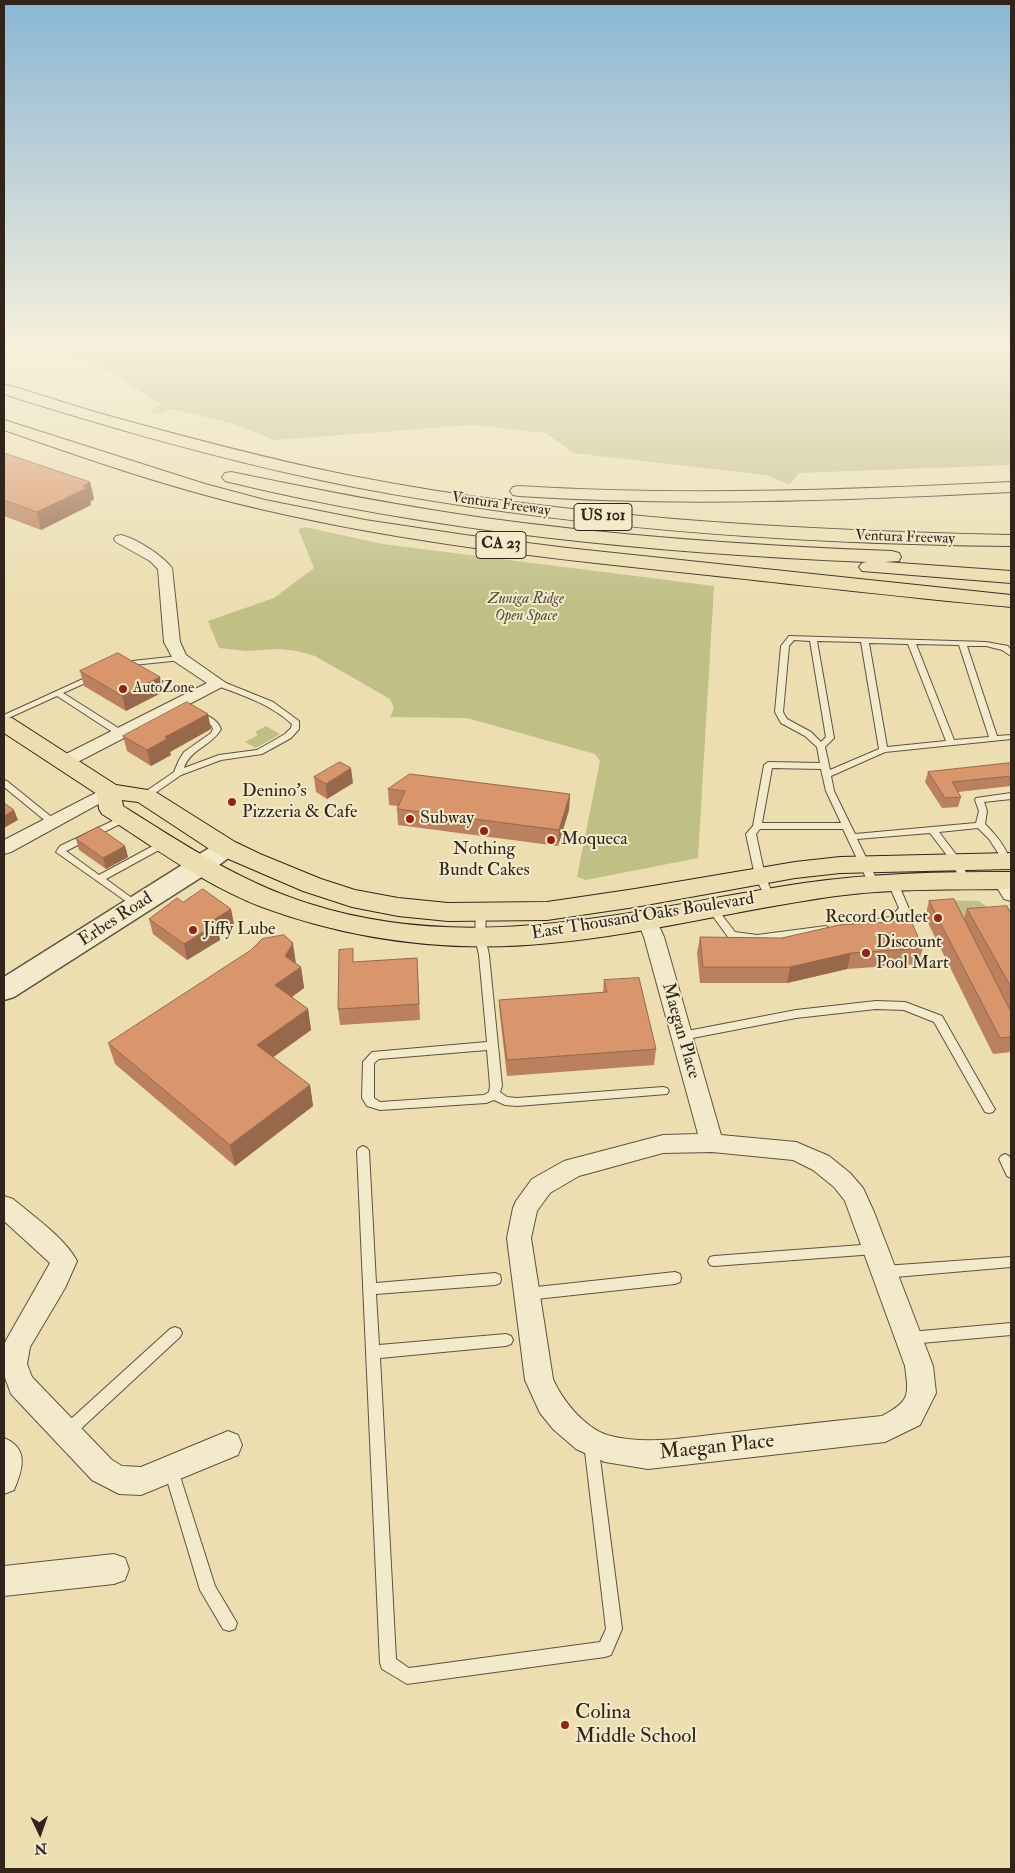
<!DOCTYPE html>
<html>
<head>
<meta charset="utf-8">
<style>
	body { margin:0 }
	#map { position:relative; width:1015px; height:1873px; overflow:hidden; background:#ecdeb1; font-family:"IM FELL Double Pica",serif }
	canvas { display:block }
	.frame { position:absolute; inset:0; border:5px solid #30241b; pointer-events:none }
	.north { position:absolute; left:15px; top:1808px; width:50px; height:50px; -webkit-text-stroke:4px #f3eacc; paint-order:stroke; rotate:177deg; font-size:14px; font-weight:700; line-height:20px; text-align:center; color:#30241b }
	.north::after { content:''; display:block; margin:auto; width:18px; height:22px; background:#30241b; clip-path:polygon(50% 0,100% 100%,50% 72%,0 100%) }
</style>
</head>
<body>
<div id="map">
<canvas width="1015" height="1873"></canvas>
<div class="frame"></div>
<div class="north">N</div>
</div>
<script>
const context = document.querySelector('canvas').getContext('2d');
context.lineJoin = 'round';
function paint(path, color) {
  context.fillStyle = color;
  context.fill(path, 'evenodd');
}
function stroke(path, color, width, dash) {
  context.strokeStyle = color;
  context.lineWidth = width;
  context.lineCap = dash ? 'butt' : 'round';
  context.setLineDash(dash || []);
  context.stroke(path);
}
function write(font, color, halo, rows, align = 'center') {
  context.font = font + ' "IM FELL Double Pica",serif';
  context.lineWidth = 4;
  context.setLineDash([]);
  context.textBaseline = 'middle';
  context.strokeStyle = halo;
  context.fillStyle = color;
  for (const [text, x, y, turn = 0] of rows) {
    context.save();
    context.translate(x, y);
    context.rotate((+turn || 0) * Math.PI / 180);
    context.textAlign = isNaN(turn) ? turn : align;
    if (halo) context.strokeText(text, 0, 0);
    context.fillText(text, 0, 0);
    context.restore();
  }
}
const green = new Path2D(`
	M12 343H1011V465L799 473 791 483 788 484 766 475 573 453 546 433 473 425 275 440 231 423 171 409 156 414 149 412 161 404 86 357Z
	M305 527 383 544 714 586 698 858 586 880 577 877 600 761 595 754 467 718 390 717 394 708 390 699 315 656 297 651 279 649 246 651 219 648 208 621 274 598 314 568 298 529Z
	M266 726 280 734 256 748 245 742 258 735 255 732Z
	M930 900 979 901 986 906 994 921C967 923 943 929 930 900Z`);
const service = new Path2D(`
	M789 636 986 642 1008 646 1011 650V656L1002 650 986 646H967L997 736 1011 735V739L885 752 831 776 834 791 855 834 976 823 979 811 975 800 976 798 1011 793V799L984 802 987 811 985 824C997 836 1011 852 1011 869L1008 868 989 839 978 828 939 832 961 861 970 882 965 885 962 884 952 862 930 833 857 839 879 884 874 887 869 884 843 829H760L756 834 765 876 774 897 769 900 766 899 755 876 746 834 753 826 764 765 768 762 820 763 817 747 805 736 781 723 775 712 781 646ZM794 640 810 641 826 737 821 742 811 732 787 719 783 712 789 646ZM817 641 861 642 879 749 830 770 825 747 834 738ZM869 643 908 644 946 741 887 747ZM916 644 959 645 989 737 954 740ZM772 768 821 769 826 791 841 823H762Z
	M179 656H182V660L123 666 119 664 123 662Z
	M96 673 100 675 99 677 63 693 123 731V735H117L57 696 4 720V715Z
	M215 681H221L273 702 299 721V729L291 738 262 754 221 760 181 775 148 798H142L141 796 142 794 174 772 179 760 184 752 211 733 213 729 211 725 196 717V713C206 713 218 720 221 729 212 746 190 749 184 768L219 755 257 750 285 734 291 728 292 724C270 704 242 695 215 685Z
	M4 780 7 781 54 819 56 821 54 823H48L4 787Z
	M125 815 128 816 130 818 128 820 66 851 99 875 162 841H168L170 843 168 845 106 879 140 904 142 906 140 908 137 909 56 852 60 846Z
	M893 880 898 883 909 909 897 922 856 928 852 927 851 925 856 922 891 917 899 908 888 883Z
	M712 905 715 906 735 932 757 935 826 926 831 929 826 932 757 941 732 938 728 937 707 908Z
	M481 910 486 913 485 937 489 955 502 1086 500 1092 507 1097 517 1098 663 1087 667 1088 669 1091 667 1094 517 1106 505 1105 494 1100 486 1103 380 1110 367 1106 362 1098 363 1062 372 1052 487 1042 479 955 475 937 476 913ZM487 1050 490 1086 489 1092 484 1095 380 1102 374 1098V1063L379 1059Z
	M876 1001 905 1002 942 1016 993 1106 995 1109 993 1112 989 1113 985 1112 934 1022 904 1010 876 1009 796 1018 682 1040 678 1039 677 1036 678 1033 682 1032 796 1010Z
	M363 1146 367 1148 369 1151 376 1283 495 1273 500 1275 501 1279 500 1283 495 1285 376 1294 379 1345 506 1334 511 1336 513 1340 511 1344 506 1346 380 1358 396 1659 409 1668 600 1642 606 1629 584 1443 586 1438 591 1436 596 1438 598 1443 622 1629 611 1655 605 1657 407 1684 382 1669 380 1663 357 1151 359 1148Z
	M1005 1154 1009 1156 1011 1160V1178L1007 1176 999 1159 1001 1156Z
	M875 1244 879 1245 881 1249 879 1253 875 1254 714 1266 710 1265 708 1261 710 1257 714 1256Z
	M1011 1257V1267L884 1278 879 1276 878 1272 879 1268 884 1266Z
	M675 1272 680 1274 681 1278 680 1282 675 1284 527 1300 522 1298 521 1294 522 1290 527 1288Z
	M1011 1323V1335L910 1344 905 1342 903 1338 905 1334 910 1332Z
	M175 1327 180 1329 182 1333 180 1337 72 1437 67 1439 62 1437 60 1432 62 1427 170 1329Z
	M171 1463 176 1465 178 1470 215 1586 237 1623 235 1629 229 1631 223 1629 200 1590 164 1470 166 1465Z`);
const minor = new Path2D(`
	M121 535C137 539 162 555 172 568L180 642 186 655 226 683 224 686 70 766 64 767 58 766 55 762 58 758 207 683 174 661 164 642 158 569 150 561 116 542 114 539 116 536Z
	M109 786 115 787 118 791 115 795 11 852 4 854V840Z
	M1003 875 1011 879V901L1004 899 993 881 996 877Z
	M647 913 654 915 664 937 721 1135 796 1142 829 1156 850 1173 863 1188 874 1212 933 1366 936 1393 920 1425 885 1442 648 1469 605 1462 576 1449 553 1429 540 1413 525 1380 507 1238 513 1208 516 1201 532 1179 564 1161 663 1135 698 1134 644 937 637 920 640 915ZM712 1152 793 1160 813 1170 834 1187 845 1201 905 1366C909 1396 910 1401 882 1416 831 1421 779 1427 728 1433 688 1437 646 1446 607 1435 584 1427 562 1400 553 1379L531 1238 537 1211 550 1193 579 1176 663 1153Z
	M4 1196 13 1199C33 1216 65 1238 77 1261L65 1288 30 1347 27 1364 32 1377 112 1460 122 1466 141 1467 228 1431 238 1435 242 1445 238 1455 141 1495 119 1494 92 1480 11 1394 4 1375V1344L50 1263 4 1221Z
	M4 1438C29 1448 23 1469 14 1490L4 1494Z
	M114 1554 125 1558 129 1569 125 1580 114 1584 4 1596V1566Z`);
const tertiary = new Path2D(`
	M226 840 235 843 238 848 235 853 211 871 14 997 4 1000V977L217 843Z`);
const primary = new Path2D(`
	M4 716 12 718 116 785 154 791 235 842 260 854 321 879 355 890 398 898 448 903 547 902 635 889 795 862 840 857 1011 853V869L840 873 795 878 635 907 547 920 448 921 398 916 352 907 303 891 217 854 138 802 122 800 123 806C183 844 242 883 310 904 477 957 638 908 804 883 873 873 941 872 1011 872V889C953 890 894 888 836 896 741 909 647 934 551 943 453 953 354 941 262 907 204 885 154 847 102 814L99 809 97 794 4 733Z`);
const motorway = new Path2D(`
	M4 384C37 393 69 405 102 414 185 437 267 459 352 476 569 518 790 530 1011 535V546C791 544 570 528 354 487 242 465 131 434 22 400L4 394Z
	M4 420 205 484 265 500 365 520 465 535 567 548 1011 595V607C907 598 803 585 698 574 553 559 407 543 265 510 176 490 90 460 4 430Z
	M231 472C313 489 394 505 477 517 615 536 753 546 892 551L899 553 901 557 899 561 885 562 1011 571V583L862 571 859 567 862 563 867 562C654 553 433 532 225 481L222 477 225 473Z
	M1011 482V492C847 500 683 507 519 496L513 495 510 491 513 487 519 486C683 496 847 490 1011 482Z`);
const wall = new Path2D(`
	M4 453 90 482 94 499 90 502 91 505 41 530 4 516Z
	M80 671 160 677 163 692 126 711 84 686Z
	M211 729 170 752 171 755 151 766 127 751 123 736Z
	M1011 763V786L958 792 961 797 958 807 942 808 925 782 928 772Z
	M314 777 353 783 327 799 316 792Z
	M388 789 570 794 569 810 558 846 398 825 397 809 398 806 389 805Z
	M76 839 125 846 128 857 106 869 79 850Z
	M929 901 964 919 967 909 1011 914V1052L993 1054 925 917Z
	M183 902 231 909 234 925 219 935 220 940 187 960 153 934 149 919Z
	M700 937 923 948 918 964 847 969 787 983H700L697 953Z
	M417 958 420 1020 340 1025 338 1009 355 962Z
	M296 964 301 967 304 988 292 997 308 1009 311 1030 273 1057 310 1085 313 1106 235 1166 115 1064 108 1043Z
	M604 980 656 1049 654 1065 507 1076 500 1016 499 1000 603 993Z`);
const shadedWall = new Path2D(`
	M90 482 94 499 90 502 91 505 41 530 37 512Z
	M160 677 163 692 126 711 122 696Z
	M208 714 211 729 170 752 171 755 151 766 147 750 165 737Z
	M351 768 353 783 327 799 326 784Z
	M570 794 569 810 558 846 559 830Z
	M14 810 18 820 4 828V816Z
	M125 846 128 857 106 869 103 858Z
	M231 909 234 925 219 935 220 940 187 960 184 944 212 921Z
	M293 943 296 964 301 967 304 988 279 1006 275 985 285 956Z
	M851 953 847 969 787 983 790 967Z
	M308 1009 311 1030 261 1066 257 1045Z
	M310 1085 313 1106 235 1166 230 1145Z`);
const building = new Path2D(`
	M4 453 90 482 83 486 87 488 37 512 4 500Z
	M118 653 160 677 122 696 80 671Z
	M187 702 208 714 165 737 167 739 147 750 123 736Z
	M340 762 351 768 326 784 314 777Z
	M1011 763V776L952 782 961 797 945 798 928 772Z
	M410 774 570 794 559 830 397 809 405 791 388 789Z
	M4 803 14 810 4 816Z
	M98 827 125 846 103 858 76 839Z
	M203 889 231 909 212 921 216 924 184 944 149 919 177 898 183 902Z
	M954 899 1011 1012V1037L1000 1038 929 901Z
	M1007 906 1011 914V987L967 909Z
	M911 921 923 948 851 953 790 967H703L700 937 782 938 839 925Z
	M284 935 293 943 285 956 301 967 275 985 308 1009 257 1045 310 1085 230 1145 108 1043 251 950 262 939Z
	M353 949V962L417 958 419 1004 338 1009 339 950Z
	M639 978 656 1049 507 1060 499 1000 607 992 604 980Z`);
const markers = [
	[123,689,5,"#8f2418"],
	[232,802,5,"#8f2418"],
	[410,819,5,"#8f2418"],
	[484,831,5,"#8f2418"],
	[551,840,5,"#8f2418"],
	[938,918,5,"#8f2418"],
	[193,930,5,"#8f2418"],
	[866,953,5,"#8f2418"],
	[565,1725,5,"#8f2418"]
];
const farStreetnames = [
	["Ventura Freeway",501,505,8],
	["Ventura Freeway",905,538,2]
];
const farParknames = [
	["Zuniga Ridge",526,600],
	["Open Space",526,617]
];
const farPoinames = [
	["AutoZone",133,689]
];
const shields = [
	[603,517,58],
	[501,545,50]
];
const shieldNames = [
	["US 101",603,517],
	["CA 23",501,545]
];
const poiNames = [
	["Denino's",242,792],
	["Pizzeria & Cafe",242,813],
	["Subway",420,819],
	["Moqueca",561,840],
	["Nothing",484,850,"center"],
	["Bundt Cakes",484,871,"center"],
	["Record Outlet",928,918,"right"],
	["Jiffy Lube",203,930],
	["Discount",876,943],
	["Pool Mart",876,964]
];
const streetNames = [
	["East Thousand Oaks Boulevard",643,917,-9],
	["Erbes Road",116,920,-33],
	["Maegan Place",680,1031,74]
];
const nearStreetnames = [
	["Maegan Place",717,1448,-6]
];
const nearPoinames = [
	["Colina",575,1713],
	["Middle School",575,1737]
];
paint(green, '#bfbf86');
stroke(service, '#5f5240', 2);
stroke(minor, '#5f5240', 2);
stroke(tertiary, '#5f5240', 3);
stroke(primary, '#30241b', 2);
stroke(motorway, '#30241b', 2);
paint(service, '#f3eacc');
paint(minor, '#f3eacc');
paint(tertiary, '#f3eacc');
paint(primary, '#ecdeb1');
paint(motorway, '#ecdeb1');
paint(wall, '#bb805d');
paint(shadedWall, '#98684c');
paint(building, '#d9956c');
stroke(building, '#98684c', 1);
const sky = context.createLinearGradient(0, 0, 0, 605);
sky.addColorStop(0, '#8ab6d4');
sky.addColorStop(0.57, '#f6f0dc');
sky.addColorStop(1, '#f6f0dc00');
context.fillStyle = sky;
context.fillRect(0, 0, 1015, 605);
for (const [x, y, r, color] of markers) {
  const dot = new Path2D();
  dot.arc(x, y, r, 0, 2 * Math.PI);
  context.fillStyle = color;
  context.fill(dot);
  stroke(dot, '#f3eacc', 2);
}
write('15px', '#30241b', '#f3eacc', farStreetnames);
write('italic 15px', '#544b36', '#f3eacc', farParknames);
write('15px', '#30241b', '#f3eacc', farPoinames, 'left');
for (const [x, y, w] of shields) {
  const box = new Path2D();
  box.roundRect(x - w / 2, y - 13.5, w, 27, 4);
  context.fillStyle = '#f3eacc';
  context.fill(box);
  stroke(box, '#30241b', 1);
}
write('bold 16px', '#30241b', null, shieldNames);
write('18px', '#30241b', '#f3eacc', poiNames, 'left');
write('18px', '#30241b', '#f3eacc', streetNames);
write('21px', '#30241b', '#f3eacc', nearStreetnames);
write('21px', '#30241b', '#f3eacc', nearPoinames, 'left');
</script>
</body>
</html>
